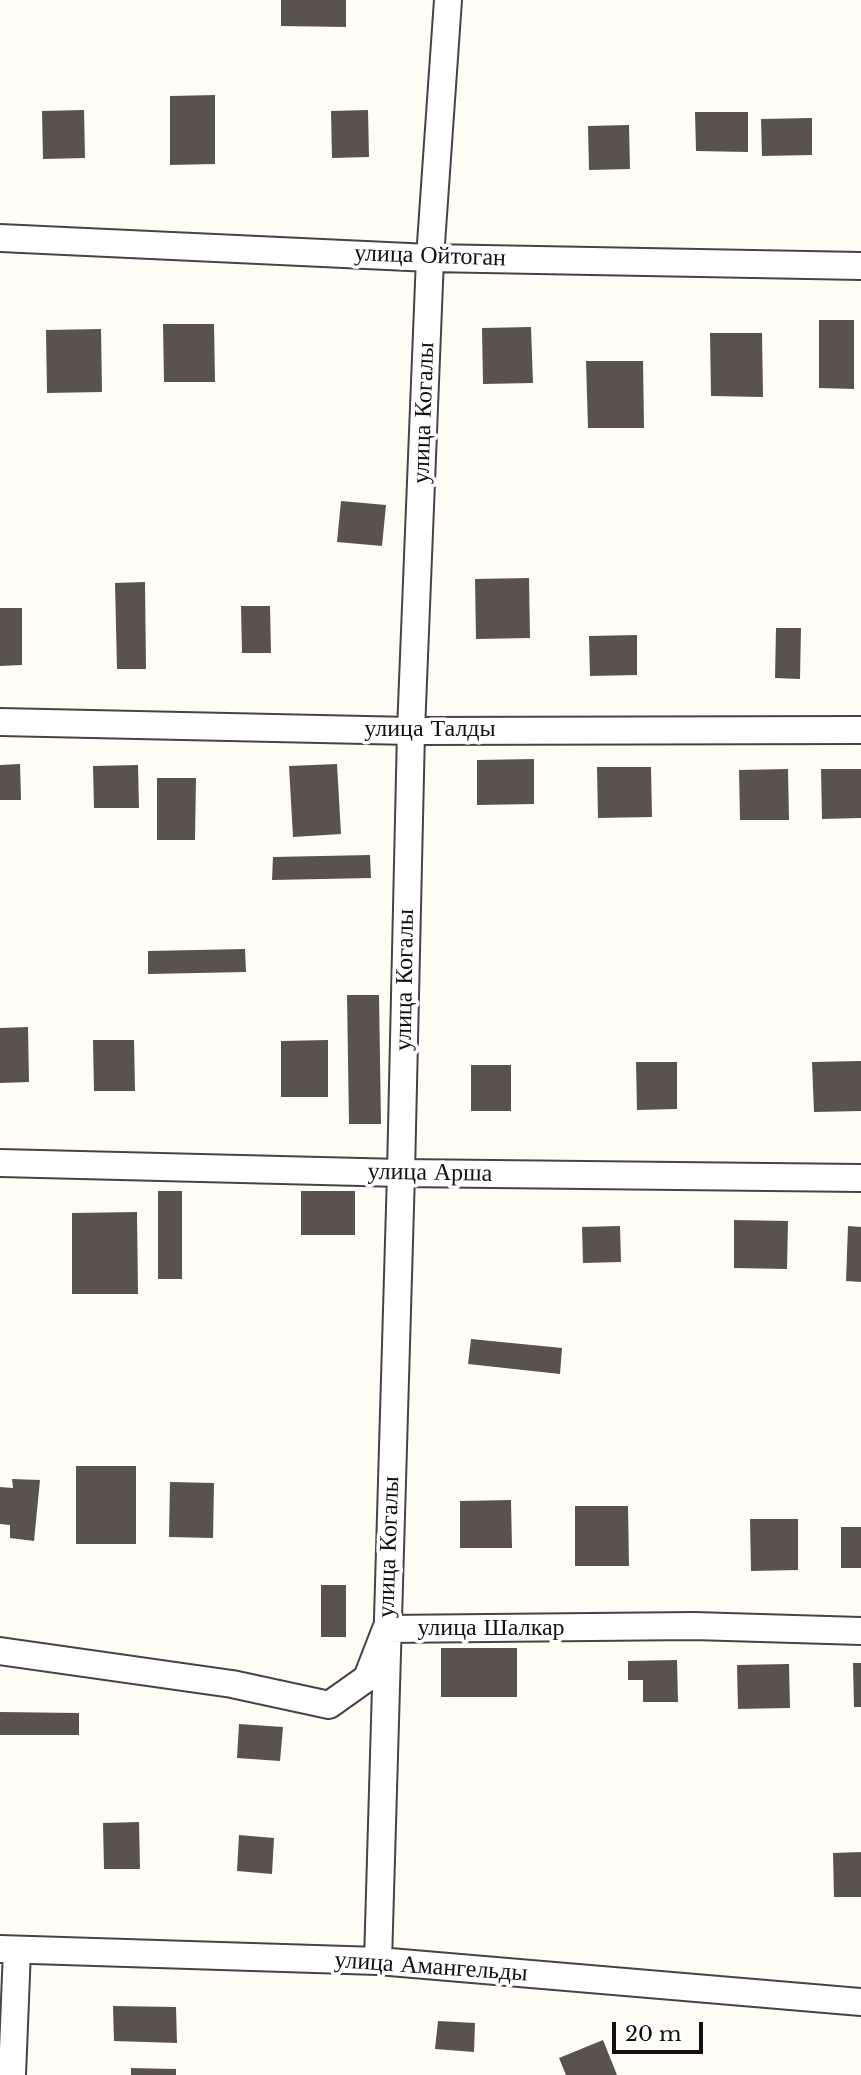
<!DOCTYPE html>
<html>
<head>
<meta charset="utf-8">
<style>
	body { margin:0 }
	#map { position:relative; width:861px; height:2075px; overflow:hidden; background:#fffdf5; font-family:"Libre Baskerville",serif }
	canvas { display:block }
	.scale { position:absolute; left:612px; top:2022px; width:91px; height:32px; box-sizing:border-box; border:4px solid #111; border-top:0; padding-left:9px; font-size:21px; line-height:24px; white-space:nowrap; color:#111; -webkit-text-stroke:5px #fff; paint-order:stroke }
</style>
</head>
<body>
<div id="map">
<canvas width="861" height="2075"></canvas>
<div class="scale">20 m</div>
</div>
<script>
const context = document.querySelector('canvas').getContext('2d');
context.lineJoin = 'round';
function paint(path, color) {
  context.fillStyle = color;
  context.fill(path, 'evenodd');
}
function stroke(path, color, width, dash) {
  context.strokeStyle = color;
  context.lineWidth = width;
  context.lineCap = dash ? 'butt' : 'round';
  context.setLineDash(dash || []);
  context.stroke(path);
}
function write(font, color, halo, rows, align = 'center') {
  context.font = font + ' "Libre Baskerville",serif';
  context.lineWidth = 7;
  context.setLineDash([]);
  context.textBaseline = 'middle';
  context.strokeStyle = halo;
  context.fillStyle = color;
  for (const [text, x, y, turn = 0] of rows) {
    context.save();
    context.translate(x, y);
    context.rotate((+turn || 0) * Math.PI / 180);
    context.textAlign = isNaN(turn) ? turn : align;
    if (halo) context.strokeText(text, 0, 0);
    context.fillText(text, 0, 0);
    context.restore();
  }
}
const building = new Path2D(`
	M281 0H346V27L281 26Z
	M215 95V164L170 165V96Z
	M84 110 85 158 43 159 42 111Z
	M368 110 369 157 332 158 331 111Z
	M695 112H748V152L696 151Z
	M812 118V155L762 156 761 119Z
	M629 125 630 169 589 170 588 126Z
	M819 320H854V389L819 388Z
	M163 324H214L215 382H164Z
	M531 327 533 383 483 384 482 328Z
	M101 329 102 392 47 393 46 330Z
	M710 333H762L763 397 711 396Z
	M586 361H643L644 428H588Z
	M341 501 386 505 382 546 337 542Z
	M529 578 530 638 476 639 475 579Z
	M145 582 146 669H117L115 583Z
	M241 606H270L271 653H242Z
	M0 608H22V665L0 666Z
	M776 628H801L800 679 775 678Z
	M637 635V675L590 676 589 636Z
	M534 759V804L477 805V760Z
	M20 764 21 800H0V765Z
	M337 764 341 834 293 837 289 766Z
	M138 765 139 808H94L93 766Z
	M597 767H651L652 817 598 818Z
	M788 769 789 820H740L739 770Z
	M821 769H861V818L822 819Z
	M157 778H196L195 840H157Z
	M370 855 371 878 272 880 273 857Z
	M245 949 246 972 148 974V951Z
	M347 995H379L381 1124H349Z
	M28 1027 29 1082 0 1083V1028Z
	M93 1040H134L135 1091H94Z
	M328 1040V1097H281V1041Z
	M861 1061V1111L814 1112 812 1062Z
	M636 1062H677V1109L637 1110Z
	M471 1065H511V1111H471Z
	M158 1191H182V1279H158Z
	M301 1191H355V1235H301Z
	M137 1212 138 1294H72V1213Z
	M734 1220 788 1221 787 1269 734 1268Z
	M620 1226 621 1262 583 1263 582 1227Z
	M848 1226 861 1227V1282L846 1281Z
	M471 1339 562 1348 560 1374 468 1364Z
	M76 1466H136V1544H76Z
	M12 1479 40 1480 34 1541 10 1538V1525L0 1524V1487L13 1488Z
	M170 1482 214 1483 213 1538 169 1537Z
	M511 1500 512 1548H460V1501Z
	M575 1506H628L629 1566H575Z
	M750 1519H798V1570L751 1571Z
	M841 1527H861V1568H841Z
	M321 1585H346V1637H321Z
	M441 1648H517V1697H441Z
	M677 1660 678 1702H643V1680H628V1661Z
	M853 1663H861V1707H854Z
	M789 1664 790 1708 738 1709 737 1665Z
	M0 1712 79 1713V1735H0Z
	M239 1724 283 1727 280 1761 237 1758Z
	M139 1822 140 1869H104L103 1823Z
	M239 1835 274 1838 272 1874 237 1871Z
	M861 1852V1897H834L833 1853Z
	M113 2006 176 2007 177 2043 114 2041Z
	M438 2021 475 2023 474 2052 435 2049Z
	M603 2040 617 2075H566L559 2058Z
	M131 2068 176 2069V2075H131Z`);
const street = new Path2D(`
	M0 238 430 258 861 266
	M0 722 411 731 861 730
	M0 1163 401 1173 861 1178
	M0 1651 232 1684 329 1705 367 1678 386 1629 694 1626 861 1631
	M0 1949 378 1961 861 2002
	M378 1961 401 1173 411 731 430 258 448 0
	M12 2075 17 1950`);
const streetNames = [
	["улица Ойтоган",430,256,2],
	["улица Когалы",424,413,-88],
	["улица Талды",430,729],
	["улица Когалы",405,980,-89],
	["улица Арша",430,1173,1],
	["улица Когалы",389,1547,-88],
	["улица Шалкар",491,1628],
	["улица Амангельды",431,1967,4]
];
paint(building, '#5a524d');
stroke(street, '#444', 30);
stroke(street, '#fff', 26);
write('24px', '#111', '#fff', streetNames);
</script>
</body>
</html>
